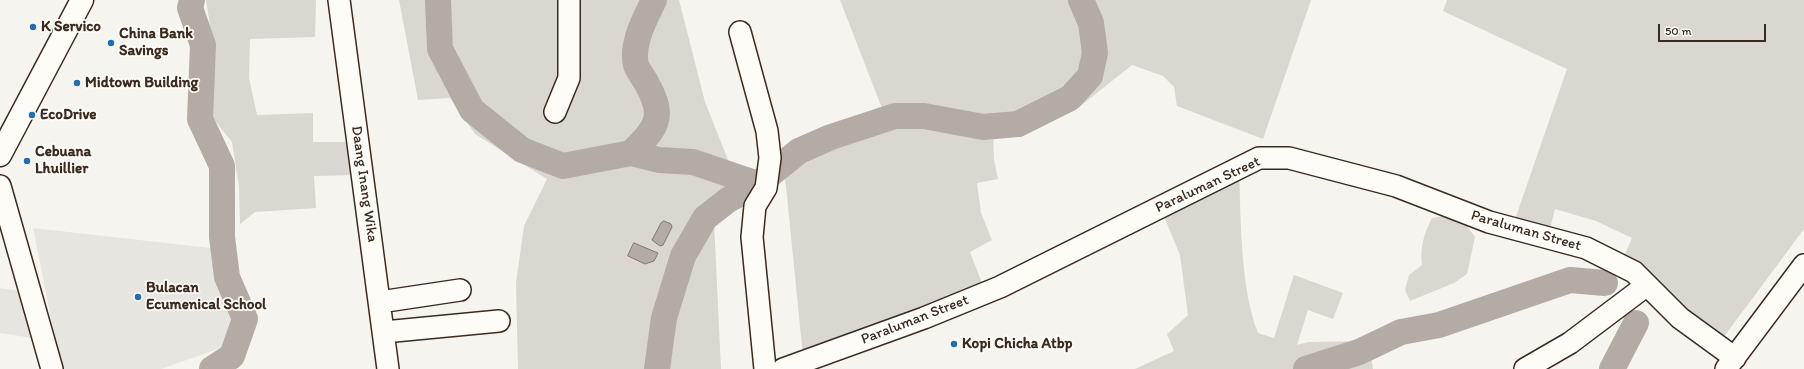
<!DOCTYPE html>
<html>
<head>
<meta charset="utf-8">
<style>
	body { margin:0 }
	#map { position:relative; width:1804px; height:369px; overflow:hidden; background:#f5f4ee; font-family:Itim,sans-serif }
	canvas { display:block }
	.scale { position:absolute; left:1658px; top:24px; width:108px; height:18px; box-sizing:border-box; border:2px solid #3b2a1e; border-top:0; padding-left:5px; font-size:12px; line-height:14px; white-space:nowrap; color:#3b2a1e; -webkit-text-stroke:3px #fdfcf7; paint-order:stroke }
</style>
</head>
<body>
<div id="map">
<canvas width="1804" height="369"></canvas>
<div class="scale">50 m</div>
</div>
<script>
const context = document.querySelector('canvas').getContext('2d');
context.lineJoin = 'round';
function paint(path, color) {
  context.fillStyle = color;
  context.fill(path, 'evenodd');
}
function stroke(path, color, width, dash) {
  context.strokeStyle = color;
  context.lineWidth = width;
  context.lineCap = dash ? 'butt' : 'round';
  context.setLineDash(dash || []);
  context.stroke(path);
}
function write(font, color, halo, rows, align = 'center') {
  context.font = font + ' Itim,sans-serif';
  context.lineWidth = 3.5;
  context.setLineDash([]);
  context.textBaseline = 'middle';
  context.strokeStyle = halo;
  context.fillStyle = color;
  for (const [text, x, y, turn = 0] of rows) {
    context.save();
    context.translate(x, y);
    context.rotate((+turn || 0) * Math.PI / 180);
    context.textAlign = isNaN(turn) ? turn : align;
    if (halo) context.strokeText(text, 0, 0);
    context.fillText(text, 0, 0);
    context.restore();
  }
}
const built = new Path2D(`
	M33 228 219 249 223 275 237 318 229 345 161 369H61Z
	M0 288 26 292 39 339 0 333Z`);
const green = new Path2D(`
	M206 0H316L315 37 250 39 249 78 257 115 313 113V142H349L356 175 314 176 316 208 255 212 240 224 239 187 232 142 212 117 213 45Z
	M399 0H679L705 102 740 190 713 201 721 369H518L516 283 524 226 547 179 475 134 450 98 418 100Z
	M840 0H1311L1263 139 1177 106 1174 87 1163 76 1132 65 1078 108 1000 130 993 129 994 160 998 179 977 183 981 213 992 240 970 252 985 291 803 356 786 186 781 156 885 116Z
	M1447 0H1804V229L1720 342 1623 259 1632 238 1596 221 1555 209 1547 240 1511 231 1567 69 1443 11Z
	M1239 170C1241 220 1240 287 1258 333L1274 338 1294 275 1343 293 1333 319 1308 310 1297 345 1308 342 1369 341 1373 369H1135L1174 351 1167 334 1188 315 1180 255 1163 214Z
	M1445 216 1463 221 1475 237 1467 274 1454 283 1410 301 1405 290 1409 275 1422 265C1420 246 1424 234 1432 218Z`);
const water = new Path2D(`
	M664 221 671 224 672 227 663 245 660 246 652 240 661 223Z
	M634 243 658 253 654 261 645 264 628 256Z`);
const river = new Path2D(`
	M192 0 190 8 203 45 200 119 222 166V237L227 277 245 319 232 356 212 369
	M438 0 440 49 472 110 522 150 563 166 631 153 659 160 693 162 758 184 728 200 705 218 683 256 664 318 657 369
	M631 153C656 128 666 118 647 84 644 78 638 71 636 65 631 43 645 19 654 0
	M758 184 799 151 831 137 895 116H924L983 127 1018 124 1070 98 1090 76 1095 53 1091 23 1081 0
	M1306 369 1359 352 1401 332 1439 325 1570 280 1605 283
	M1612 369 1636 323`);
const minor = new Path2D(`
	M339 0 388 369
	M740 32 767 131 770 158 766 188 755 206 752 237 765 369
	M555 112 569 78V0
	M0 186 52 369
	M380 302 460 290
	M384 332 499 321
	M783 369 924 318 1000 287 1259 158H1289L1396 186 1489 222 1586 248 1634 272 1680 318 1735 358
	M1525 369 1570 343 1647 285
	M1726 369 1804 265`);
const major = new Path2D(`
	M0 155 82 0`);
const markers = [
	[33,27,4,"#1f6fb2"],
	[111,43,4,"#1f6fb2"],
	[77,83,4,"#1f6fb2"],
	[32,115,4,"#1f6fb2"],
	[27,161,4,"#1f6fb2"],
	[138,297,4,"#1f6fb2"],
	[954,344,4,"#1f6fb2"]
];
const poiNames = [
	["K Servico",41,27],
	["China Bank",119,34],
	["Savings",119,51],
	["Midtown Building",85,83],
	["EcoDrive",40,115],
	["Cebuana",35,152],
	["Lhuillier",35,169],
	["Bulacan",146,288],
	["Ecumenical School",146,305],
	["Kopi Chicha Atbp",962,344]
];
const streetNames = [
	["Daang Inang Wika",364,184,82],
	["Paraluman Street",1208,185,-25],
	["Paraluman Street",1526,231,16],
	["Paraluman Street",915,320,-21]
];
paint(built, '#e7e5df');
paint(green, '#dad6d0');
paint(water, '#b4aca4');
stroke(water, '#84786e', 1);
stroke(river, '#b4aca4', 26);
stroke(minor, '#3b2a1e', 24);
stroke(major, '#3b2a1e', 25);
stroke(minor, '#fdfcf7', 21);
stroke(major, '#fdfcf7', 22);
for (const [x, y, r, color] of markers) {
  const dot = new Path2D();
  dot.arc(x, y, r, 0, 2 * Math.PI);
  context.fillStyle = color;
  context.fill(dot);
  stroke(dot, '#fdfcf7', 1.5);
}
write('bold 15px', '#3b2a1e', '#fdfcf7', poiNames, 'left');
write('15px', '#3b2a1e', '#fdfcf7', streetNames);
</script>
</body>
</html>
